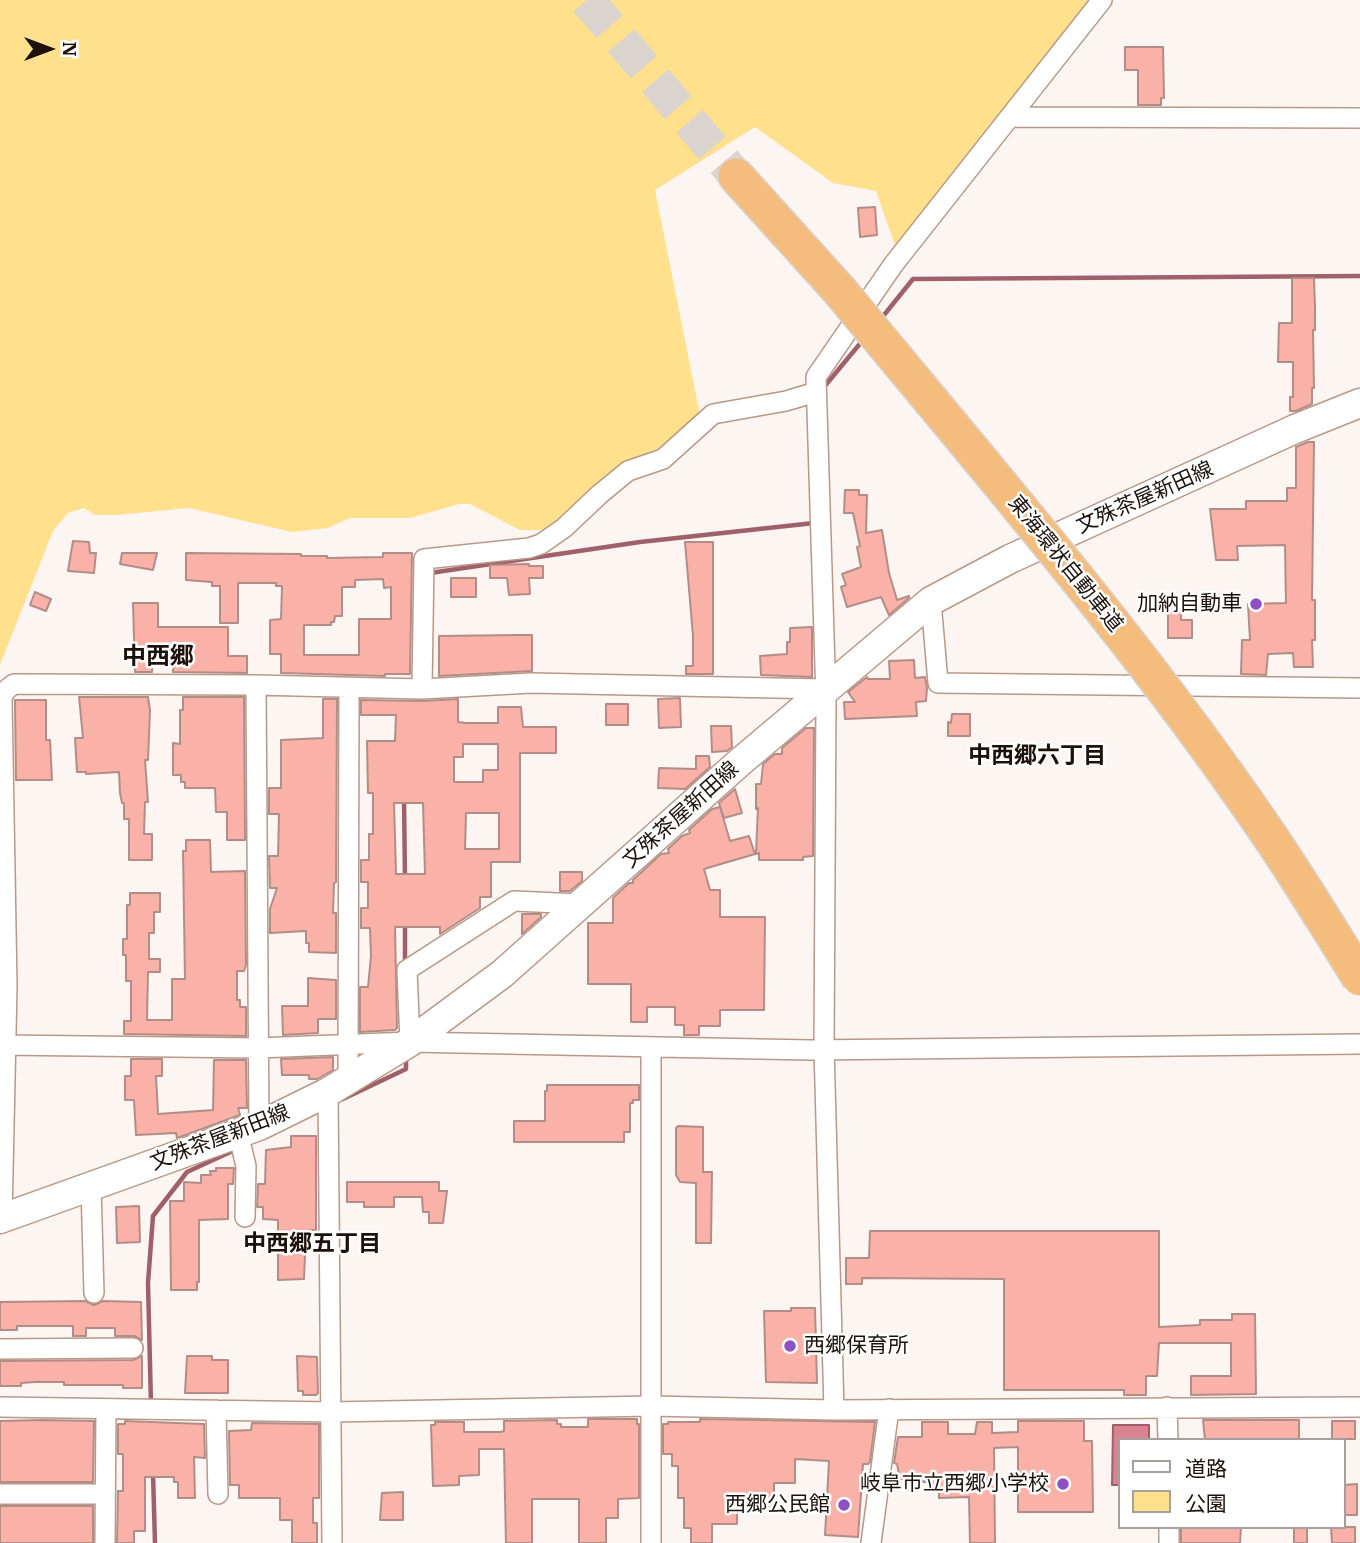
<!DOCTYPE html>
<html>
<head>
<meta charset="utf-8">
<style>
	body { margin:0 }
	#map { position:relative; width:1360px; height:1543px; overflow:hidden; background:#fcf5f1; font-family:"IBM Plex Serif","Noto Sans JP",serif }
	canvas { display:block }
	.legend { position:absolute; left:1118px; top:1438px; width:228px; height:91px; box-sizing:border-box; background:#fff; border:2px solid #a5a09d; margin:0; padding:9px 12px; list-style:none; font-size:21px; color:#1d110b }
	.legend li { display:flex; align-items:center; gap:14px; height:35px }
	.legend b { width:35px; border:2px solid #a5a09d }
	.north { position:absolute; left:14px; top:14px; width:70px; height:70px; -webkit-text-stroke:5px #fff; paint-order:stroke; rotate:90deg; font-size:19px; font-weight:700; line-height:28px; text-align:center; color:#1d110b }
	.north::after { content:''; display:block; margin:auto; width:24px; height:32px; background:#1d110b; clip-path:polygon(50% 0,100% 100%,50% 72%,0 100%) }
</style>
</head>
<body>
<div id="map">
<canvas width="1360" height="1543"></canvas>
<ul class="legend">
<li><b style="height:9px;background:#fff"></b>道路</li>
<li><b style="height:19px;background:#ffe08d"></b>公園</li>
</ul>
<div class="north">N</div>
</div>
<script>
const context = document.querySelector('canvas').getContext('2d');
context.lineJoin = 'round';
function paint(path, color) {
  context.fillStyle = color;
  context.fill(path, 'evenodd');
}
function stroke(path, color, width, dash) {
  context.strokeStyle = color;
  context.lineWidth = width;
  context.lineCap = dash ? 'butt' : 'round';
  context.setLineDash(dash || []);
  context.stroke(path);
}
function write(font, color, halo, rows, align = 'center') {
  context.font = font + ' "IBM Plex Serif","Noto Sans JP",serif';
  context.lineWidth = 5;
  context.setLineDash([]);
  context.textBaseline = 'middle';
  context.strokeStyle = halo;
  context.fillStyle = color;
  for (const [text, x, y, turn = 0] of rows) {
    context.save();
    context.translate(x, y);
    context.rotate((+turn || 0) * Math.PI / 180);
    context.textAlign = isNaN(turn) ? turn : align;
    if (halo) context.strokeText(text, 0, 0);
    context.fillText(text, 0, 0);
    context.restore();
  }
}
const green = new Path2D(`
	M0 0H1095L896 248 876 191 833 183 755 127 655 190 700 415 575 514 550 530H520L470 504H459L410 518H350L328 528 292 532 189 508 116 515H95L84 508 68 513 53 531 0 665Z`);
const water = new Path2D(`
	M1113 1425H1149V1440H1120V1485H1112Z`);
const stream = new Path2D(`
	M880 320 913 279 1360 276
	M824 387 863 340
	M430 573 640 542 814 523V521
	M404 798 405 880
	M405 924V964
	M343 1099 406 1069V1057
	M151 1405 148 1283 153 1216 187 1172 237 1149
	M153 1473 155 1543`);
const building = new Path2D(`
	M1125 47H1163L1164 98H1161V105H1138V70H1125Z
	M875 207 877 235 860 237 858 208Z
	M1292 278H1314L1315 308V330H1313L1314 388H1312V404L1296 411H1290V397H1293V362H1278L1279 323H1292Z
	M1308 442H1314L1312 600H1315V640H1312L1313 667H1294L1293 653 1268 654 1266 675 1241 674 1242 640H1250L1248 604 1286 603 1285 545 1237 546 1238 560H1216L1210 509H1246V501H1287V488H1296V447Z
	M845 490H859V495H867L866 533 882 530 889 573 897 600 909 596V598L889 615 881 597 847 607 841 587 846 585 842 574 861 567 857 547 860 546 853 513H844Z
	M73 541 89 542 90 553H96L94 573 68 571Z
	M685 542H713V674H686V666H693V636Z
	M122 553H157L153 570 120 564Z
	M186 553 301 554V556H327V558L383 557V553H412L410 674H385V676L281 673V654H270V620L281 619 282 586H276V583H238V623H220V586H212V582L186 580ZM383 579 384 588 391 587V619H359V655H304V625H331V622H334L335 616H342V587H355V580Z
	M529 564V566H543V578H529L530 594 509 595 507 578H490V565Z
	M451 578H476V597H451Z
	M35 592 51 599 46 611 30 605Z
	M133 603H158V627H228V656H247V673L173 672V649L153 648 152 672H135Z
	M1168 605H1181V620H1192V638H1168Z
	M812 627V677L761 675 760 656 787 654V642H790V628Z
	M518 635H532V671L439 676V636Z
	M914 660 915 678 925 677 927 688 926 701 916 702 917 716 845 719 844 702H855L848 692 867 677 868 679H890L889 661Z
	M79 697H148L150 710 148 760H145L148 802H145L144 834H152V860H129V819H124V803H122L120 793 119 772 86 774V772H77L75 738H83Z
	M183 697H244L245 840H227V812H216L215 788H185V782H181V775H173V743L180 744V710H183Z
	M680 698 681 727 659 728 658 699Z
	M323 699H337L336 882 334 883 333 913H336V953L309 952V943H306V931L270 933V909L277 888H270L269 856H278L279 814H269V788H281V740L323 738Z
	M458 699V722L466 723H498V707H521L523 727H556V753H520V862H491V897H480V908L440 934V927H395L397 1028 395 1030 360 1032V987H368L371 956 370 928H361V908H368V882H361V860H369V834H373V793H368L367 741H395L396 715H361V700L423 701ZM463 744H498V770H483V782H454V757H463ZM394 803H423L425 874H396ZM466 813H499V849H465Z
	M15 700H46V740H50L52 780H16Z
	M606 704H628V725H606Z
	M952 714H970V736H948V722L951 723Z
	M711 726H731L732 747 727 751 712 752Z
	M806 728H814L813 856 803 857V860H759V853L756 854 758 808 756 809V784H761L763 764 775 754H782V748Z
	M696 756H709L710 767 685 789 658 788 659 768 696 769Z
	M735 789 742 813 724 818 719 803Z
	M720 807 730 841 749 836 755 854 704 869 710 890H720V917H765L764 1010H720V1026H699V1035H684V1025H675V1007H647V1022H631V984H588V923H613V898L629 883H633V880L661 854 669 853 668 849 682 836 690 833 689 830 712 809Z
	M186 840H210L211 872 245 871 246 965 244 971H237V1000H240V1007H246V1036L124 1034V1021H131V981H126V955H123V939H127V905H130V893H160V912H154V933H149V959H160V972H148L147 1020H172V979H185L183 851H186Z
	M560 872H582V881L570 891H560Z
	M522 914H541V917L522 934Z
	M308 978 336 980V1019H318V1033L283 1035 282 1006H308Z
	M333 1057V1070L317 1079H309V1075H282L281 1059Z
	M131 1059H162V1076H156L158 1114 213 1110 214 1060H246L247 1108H238L240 1115 177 1138 176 1133 136 1135 134 1100H125V1076H131Z
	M547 1085H639V1100H633V1103H630V1132H624V1142H514V1121H545V1091H547Z
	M678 1126 703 1127V1172H712L711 1243H696V1183L680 1182 676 1175V1128Z
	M291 1136H316V1230L306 1231 304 1279 278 1280V1220L263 1219V1207H257L258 1184H265L266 1150 291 1147Z
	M216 1168H234L233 1184H228V1219L199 1220V1282H197V1290H171L170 1201H184V1182L201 1183V1175H211L210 1171H216Z
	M347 1182H439V1191H447L443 1223H429V1212H423L422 1197H394V1207H364V1202H347Z
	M139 1206 140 1242 117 1243 116 1207Z
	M870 1231H1159V1327L1200 1325V1320H1232V1314H1255L1256 1394 1191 1395V1376H1231V1343H1159L1157 1376H1146V1395H1124V1390H1004V1279L862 1278V1284H846V1258H869Z
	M85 1301 94 1305 103 1301 141 1302 142 1340 134 1336H115V1328H86V1336H73V1326H17V1330H0V1302Z
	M791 1308H815L817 1383 766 1382 764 1311H791Z
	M142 1356V1388H123V1385H64V1382H35L21 1383V1386H0V1361L133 1360Z
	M187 1356H212V1360H228V1393H185Z
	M297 1356 317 1357 318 1393 316 1395H303V1391H298Z
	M588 1419H637V1424H639V1498L618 1499V1518H606V1543H579V1499H532V1543H506L504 1449H479V1475L459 1476V1485L433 1486 431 1425H435V1422H464V1432H501L504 1431V1421L557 1420V1424H561V1427H588Z
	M700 1419 875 1422 870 1462 868 1464H863L858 1537 825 1535 829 1461 795 1459V1483H774V1501H769V1506H762V1509H737V1524H712V1543H691V1528H684V1498H678V1466H672V1454H663V1424H668V1422H700Z
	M42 1420 94 1421 93 1482H0V1421Z
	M1203 1420H1299V1440H1205Z
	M125 1421 204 1424 205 1458 194 1457 195 1498H178V1482H174V1477H145V1531H134V1543H117L118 1491H123V1454H118V1424H125Z
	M1018 1421H1084V1441H1092L1093 1512H1018V1447L994 1448 995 1543H970L969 1497 939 1498V1485H929L928 1482H923V1480L900 1479 897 1464 894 1463 898 1437H922V1422H948V1434H975L977 1422H992V1433L1018 1432Z
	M1332 1421H1355V1439H1332Z
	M252 1423 319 1424V1498H313V1523H317V1543H292V1520H280V1498H239V1485H230L229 1431 251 1430Z
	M1357 1484V1515H1344V1485Z
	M403 1492V1520H380L382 1493Z
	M0 1506H93V1543H0Z
	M1181 1527H1241L1240 1543H1181Z
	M1294 1527H1307V1543H1294Z
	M1331 1527H1355V1543H1332Z`);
const highwayTunnel = new Path2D(`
	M587 0 736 176`);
const street = new Path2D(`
	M1010 117 1360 118
	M931 601 938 683 1360 688
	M256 685 259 1126
	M422 689 424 559 529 548 541 544 564 528 600 494 628 471 663 459 713 414 786 401 816 392
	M410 1042 407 970 514 901 580 904
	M0 1045 258 1048 410 1042 810 1050 1360 1044
	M651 1048V1543
	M348 1079 349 689
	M328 1092 332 1543
	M238 1133 246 1166 245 1217
	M91 1186 94 1293
	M2 1218 7 986 2 699C4 691 7 689 14 684L256 685 422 689 531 683 824 689
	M0 1349 133 1348
	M0 1407 332 1412 651 1406 834 1410 1360 1407
	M1167 1407 1168 1440
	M216 1410 218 1494
	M834 1410 824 1048 826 699 816 377 893 265 1102 0
	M0 1494H105
	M1169 1527V1543
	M105 1543 106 1409
	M871 1543 889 1409`);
const secondary = new Path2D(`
	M0 1219 259 1126 328 1092 410 1042 502 974 740 762 931 601 1010 559 1295 429 1360 403`);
const highway = new Path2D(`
	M736 176 840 291`);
const highwayBridge = new Path2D(`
	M840 291C987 469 1139 644 1269 835 1301 882 1330 930 1360 978`);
const markers = [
	[1256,604,7,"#8f4fc5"],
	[790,1346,7,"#8f4fc5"],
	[1063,1484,7,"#8f4fc5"],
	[844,1505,7,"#8f4fc5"]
];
const streetNames = [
	["文殊茶屋新田線",1145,498,-24],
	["東海環状自動車道",1065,564,51],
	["文殊茶屋新田線",681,815,-42],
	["文殊茶屋新田線",220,1138,-21]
];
const poiNames = [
	["加納自動車",1242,604],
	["西郷保育所",804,1346,"left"],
	["岐阜市立西郷小学校",1049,1484],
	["西郷公民館",830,1505]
];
const neighbourhoodNames = [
	["中西郷六丁目",1037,756],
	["中西郷五丁目",312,1244]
];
const quarterNames = [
	["中西郷",158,657]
];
paint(green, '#ffe08d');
paint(water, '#d88292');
stroke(water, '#a0606a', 2);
stroke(stream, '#a0606a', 4.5);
paint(building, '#fab1a7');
stroke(building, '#b28d88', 2);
stroke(highwayTunnel, '#dbd3ce', 35, [35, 18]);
stroke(street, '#b89887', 22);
stroke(secondary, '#b89887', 31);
stroke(highway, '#d6d4d3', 38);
stroke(street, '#fff', 19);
stroke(secondary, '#fff', 28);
stroke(highway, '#f4bd7d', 35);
stroke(highwayBridge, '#d6d4d3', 38, []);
stroke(highwayBridge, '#f4bd7d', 35);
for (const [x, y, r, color] of markers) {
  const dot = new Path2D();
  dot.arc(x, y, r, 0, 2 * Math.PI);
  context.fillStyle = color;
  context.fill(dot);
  stroke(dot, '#fff', 2.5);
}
write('21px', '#1d110b', '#fff', streetNames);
write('21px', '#1d110b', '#fff', poiNames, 'right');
write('bold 23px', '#1d110b', '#fff', neighbourhoodNames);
write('bold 24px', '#1d110b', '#fff', quarterNames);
</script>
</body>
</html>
